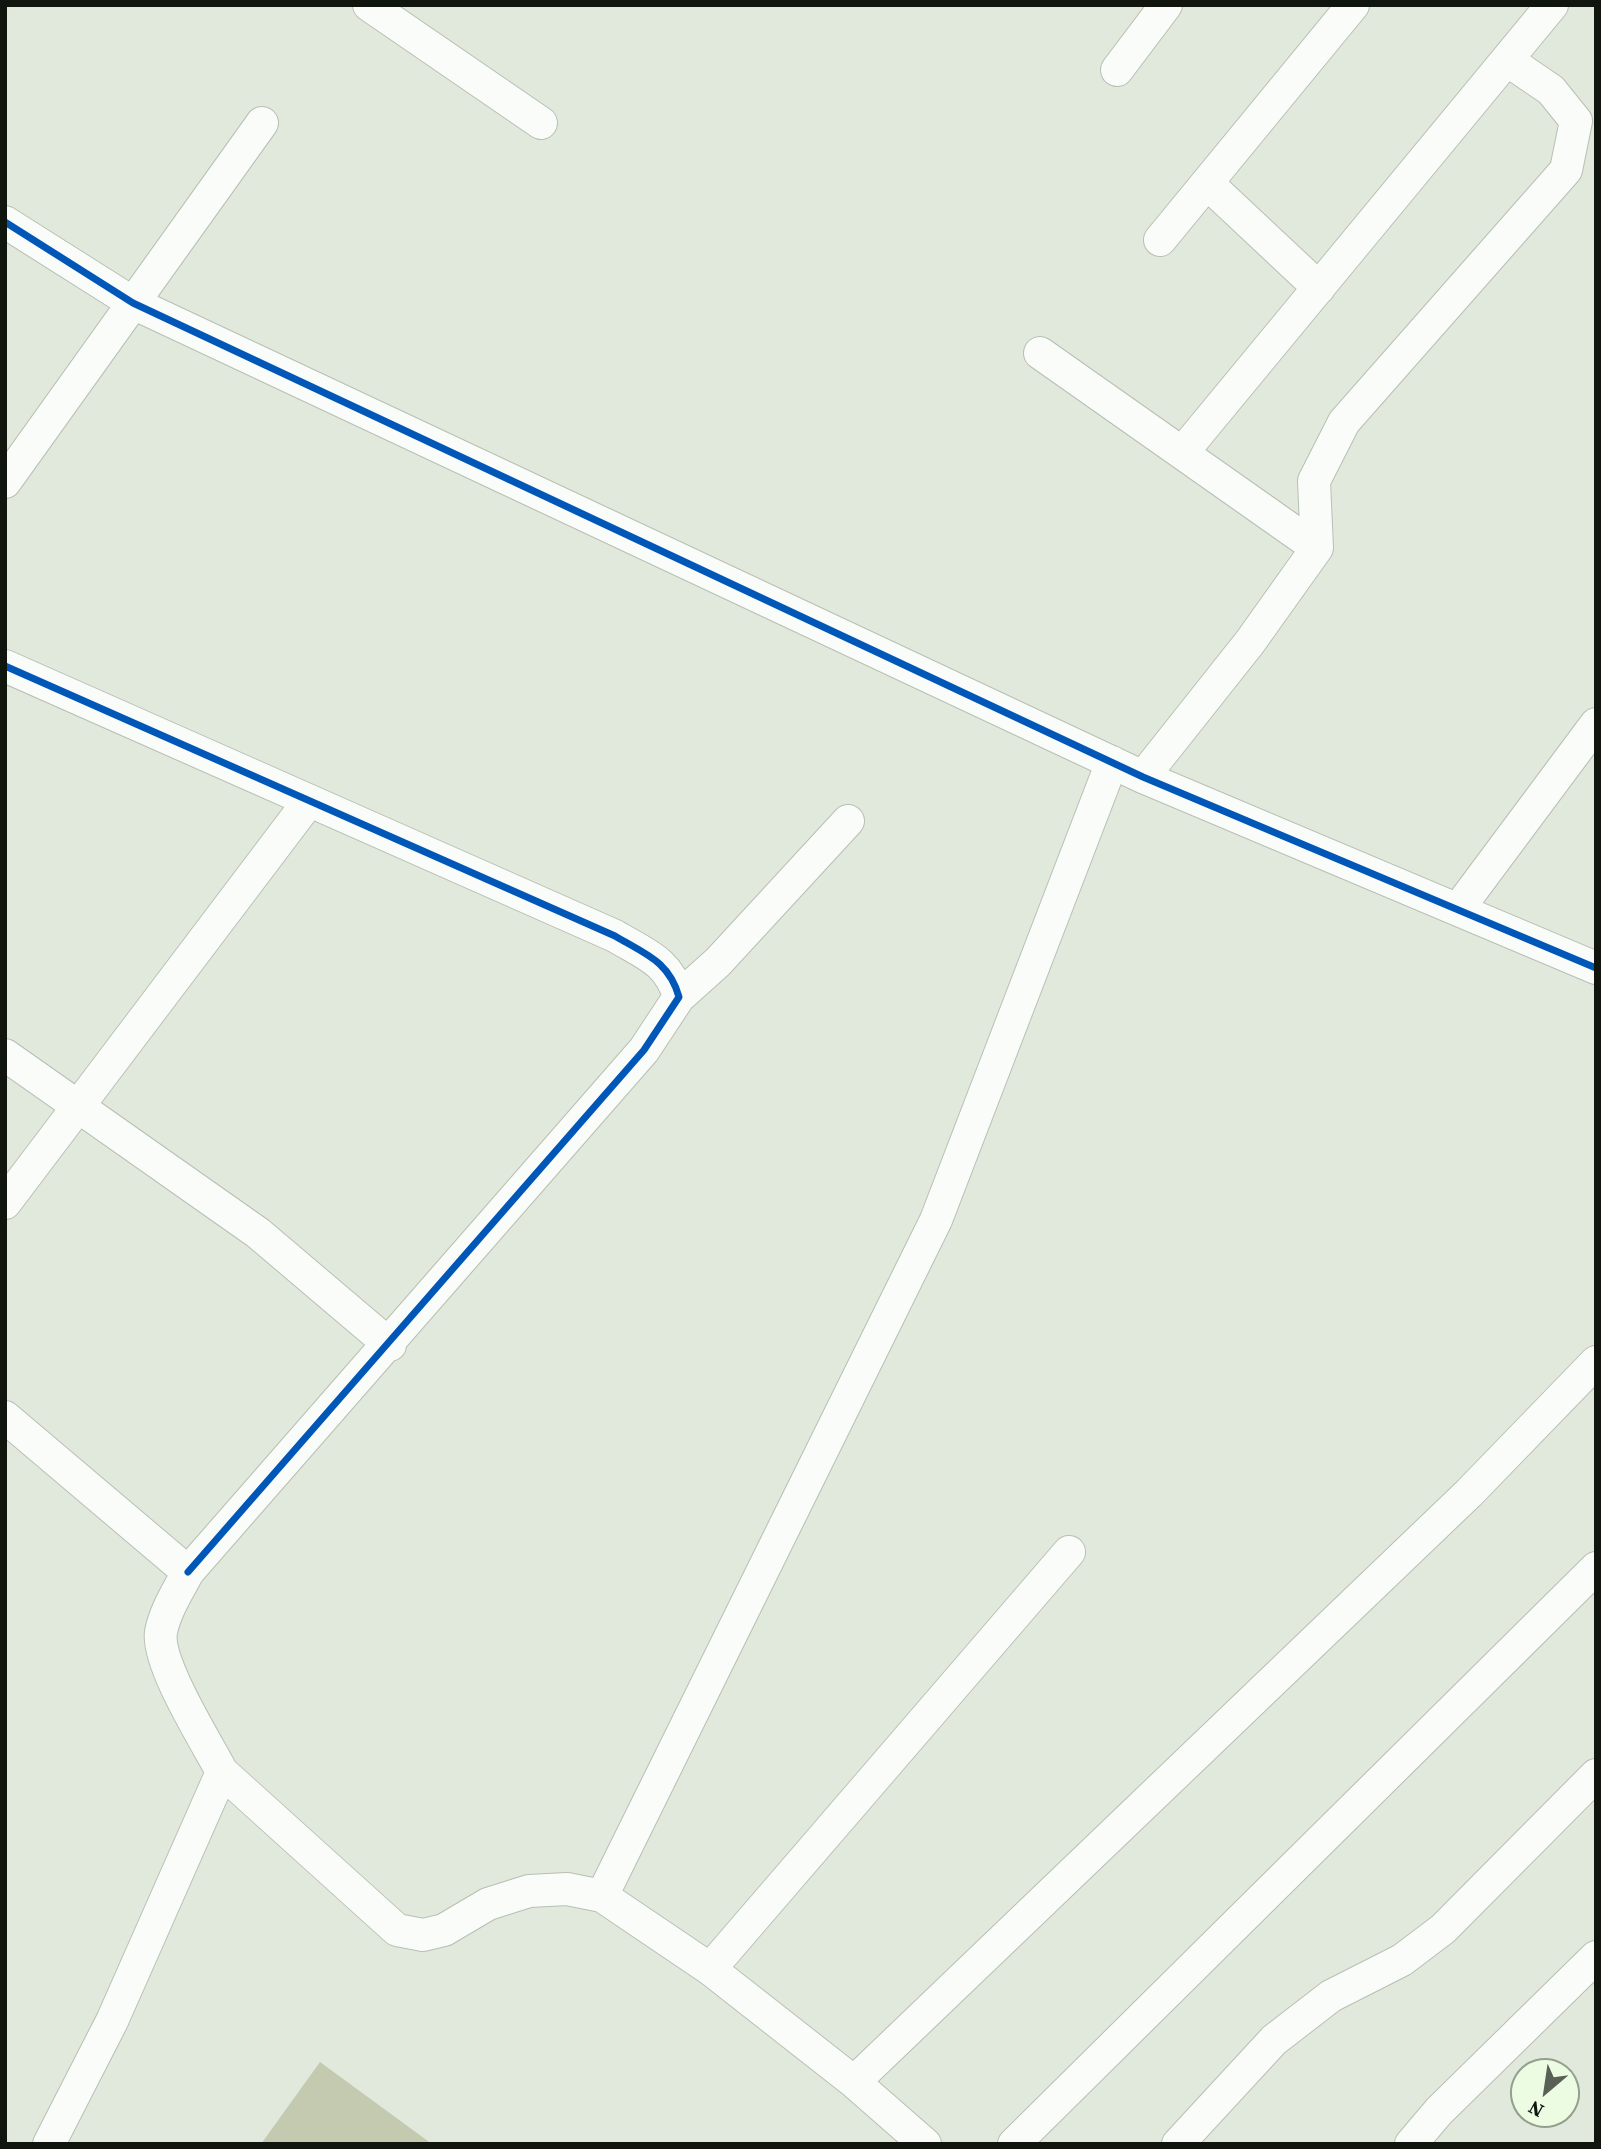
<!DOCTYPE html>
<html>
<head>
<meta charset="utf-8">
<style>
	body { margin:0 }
	#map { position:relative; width:1601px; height:2149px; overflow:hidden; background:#e0e9db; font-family:"Source Serif 4",serif }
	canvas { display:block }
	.frame { position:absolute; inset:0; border:7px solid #10160d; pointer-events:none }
	.north { position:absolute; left:1510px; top:2058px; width:70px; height:70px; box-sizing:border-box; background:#ecfce2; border:2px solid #94a08d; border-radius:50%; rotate:209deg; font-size:19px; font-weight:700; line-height:28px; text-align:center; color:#10160d }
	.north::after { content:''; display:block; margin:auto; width:24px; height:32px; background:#596055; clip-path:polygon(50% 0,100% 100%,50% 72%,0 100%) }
</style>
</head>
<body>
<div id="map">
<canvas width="1601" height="2149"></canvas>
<div class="frame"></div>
<div class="north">N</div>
</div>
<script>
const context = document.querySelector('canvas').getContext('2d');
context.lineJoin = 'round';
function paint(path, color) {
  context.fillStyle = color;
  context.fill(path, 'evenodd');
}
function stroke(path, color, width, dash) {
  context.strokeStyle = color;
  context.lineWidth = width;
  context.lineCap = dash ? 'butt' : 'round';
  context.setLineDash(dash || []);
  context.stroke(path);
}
const building = new Path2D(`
	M320 2062 432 2144H261Z`);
const minor = new Path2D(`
	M369 5 541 123
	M1117 70 1166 5
	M1207 183 1319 288
	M5 222 133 303 1143 777 1596 968
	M1160 240 1353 5
	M1040 353 1317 548
	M1182 453 1552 5
	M5 482 262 123
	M5 666 615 936C645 954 669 961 679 997L644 1050 188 1572
	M1143 777 1250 642 1317 548 1314 481 1344 422 1566 170 1576 121 1551 90 1507 60
	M1459 908 1596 724
	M679 997 718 962 848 821
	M5 1055 258 1233 390 1345
	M5 1203 309 801
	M5 1417 188 1572C178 1591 165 1611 161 1632 156 1663 207 1743 222 1772L112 2021 49 2144
	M222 1772 397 1930 423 1935 444 1930 488 1904 529 1891 567 1889 602 1896 710 1969 854 2082 925 2144
	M602 1896 936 1220 1112 762
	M710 1969 1069 1552
	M854 2082 1469 1493 1596 1362
	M1014 2144 1596 1568
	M1178 2144 1274 2040 1331 1996 1402 1960 1443 1929 1596 1775
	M1411 2144 1439 2111 1596 1957`);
const cycleway = new Path2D(`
	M5 222 133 303 1143 777 1596 968
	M5 666 615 936C645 954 669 961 679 997L644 1050 188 1572`);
paint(building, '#c4cab0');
stroke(minor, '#b8bfb4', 34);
stroke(minor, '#fafcfa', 32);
stroke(cycleway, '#0057b8', 7);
</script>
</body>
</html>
